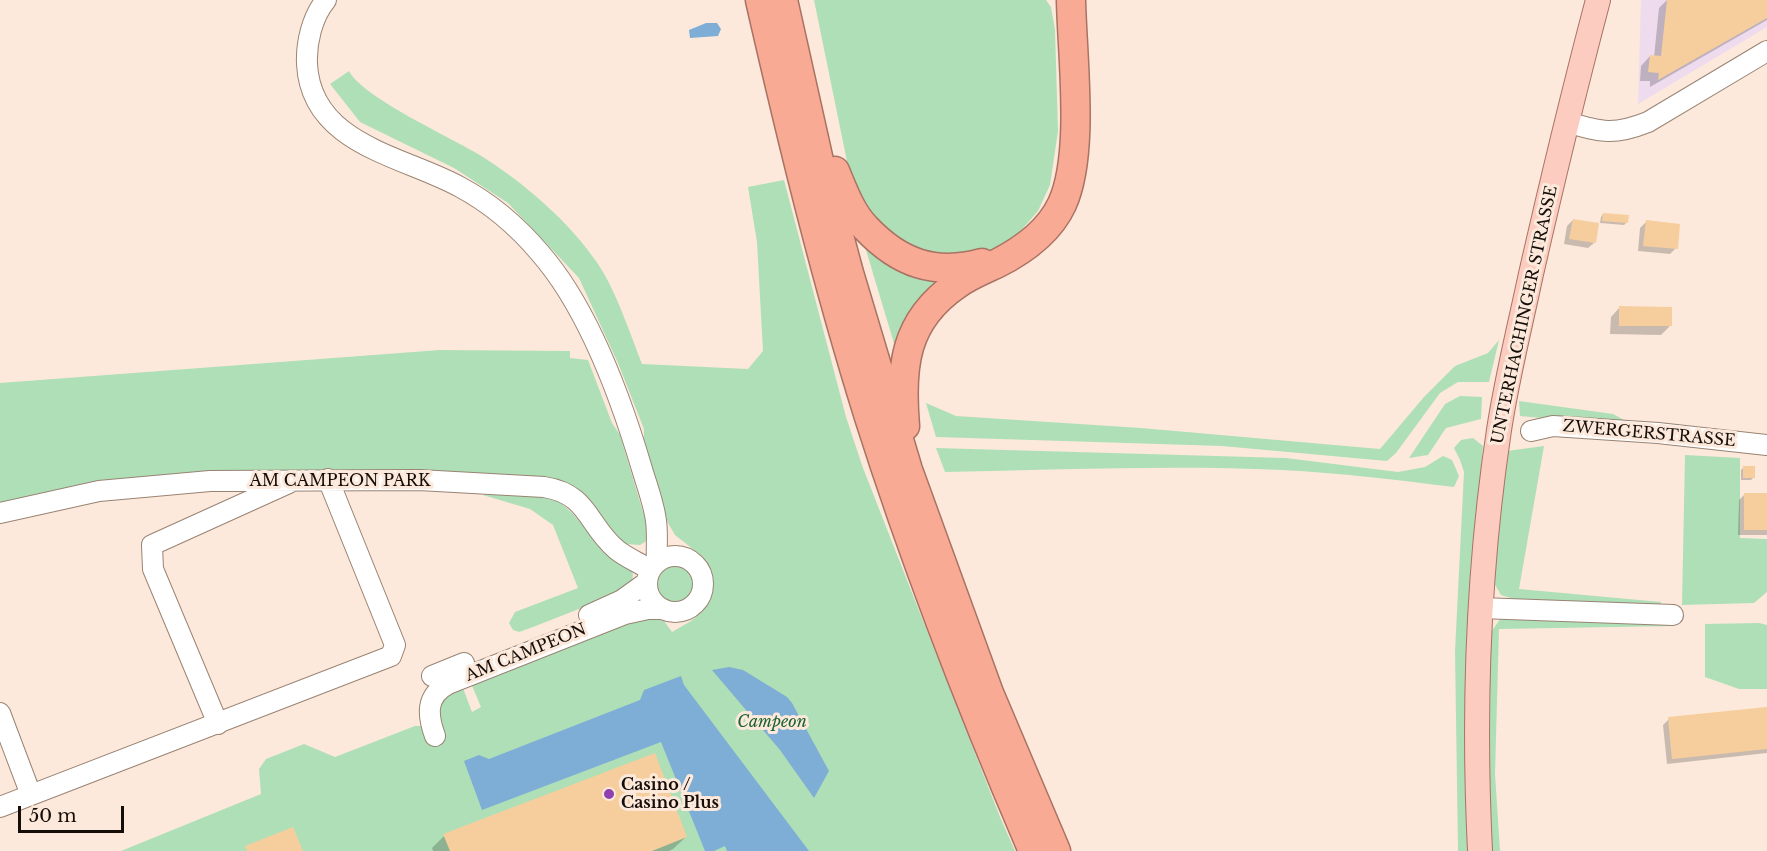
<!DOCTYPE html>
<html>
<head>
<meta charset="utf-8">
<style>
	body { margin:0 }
	#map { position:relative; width:1767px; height:851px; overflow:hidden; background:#fce9db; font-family:"Libre Baskerville",serif }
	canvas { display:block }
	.scale { position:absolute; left:18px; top:806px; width:106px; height:27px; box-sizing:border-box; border:3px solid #150d07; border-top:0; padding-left:8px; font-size:18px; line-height:21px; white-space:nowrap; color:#150d07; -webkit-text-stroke:4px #fce9db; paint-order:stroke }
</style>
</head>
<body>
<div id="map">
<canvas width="1767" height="851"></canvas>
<div class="scale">50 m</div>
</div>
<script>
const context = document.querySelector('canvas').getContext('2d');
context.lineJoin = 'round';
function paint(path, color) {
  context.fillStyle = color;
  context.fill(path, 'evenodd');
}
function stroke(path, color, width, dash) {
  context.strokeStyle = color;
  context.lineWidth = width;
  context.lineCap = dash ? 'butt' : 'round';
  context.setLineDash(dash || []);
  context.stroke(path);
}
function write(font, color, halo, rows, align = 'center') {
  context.font = font + ' "Libre Baskerville",serif';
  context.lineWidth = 6;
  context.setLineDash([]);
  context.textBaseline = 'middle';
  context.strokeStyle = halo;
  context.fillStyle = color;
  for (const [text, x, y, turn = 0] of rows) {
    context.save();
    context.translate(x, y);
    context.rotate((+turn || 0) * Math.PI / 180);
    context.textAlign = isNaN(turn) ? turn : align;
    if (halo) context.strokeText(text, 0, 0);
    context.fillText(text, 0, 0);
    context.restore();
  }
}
const commercial = new Path2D(`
	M1641 0H1767V27L1638 104Z`);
const green = new Path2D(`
	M814 0H1046L1051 7 1055 30 1058 131 1050 185 1038 211 1017 235 1007 243 988 252 958 259 910 249 874 222 852 186Z
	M349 71C362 97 450 137 478 154 521 180 570 222 598 264 616 291 630 333 642 364L748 369 763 351 757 242 748 187 784 180 846 417 863 468 1000 817 1015 851H121L261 794 259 769 266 759 304 744 335 757 415 726H421L423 730 440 697 461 683 472 712 481 707 470 681 617 623 650 617 664 621 672 632 691 621 706 606 711 594V577L703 557 675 535 668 523 644 442V429L618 363 579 278 508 203 454 168 360 122 330 84Z
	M863 240 951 277 896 350Z
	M1499 340 1489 382H1458L1440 393 1396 453 1387 461 1222 446 936 437 926 403 956 416 1141 428 1380 449 1424 397 1455 366 1488 353Z
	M440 350 570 351V358L588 360 612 423 620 435 646 522 649 535 645 542 640 545 626 544 615 535 585 498 572 486 549 479 443 473 0 505V383Z
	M1460 396 1482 397 1481 419 1446 428 1428 455 1409 458 1445 404Z
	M1519 401 1613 414 1637 427 1520 416Z
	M1473 438 1483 446 1467 642 1471 851H1458L1455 651 1464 472 1460 460 1454 448 1461 440Z
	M1544 446 1519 589 1661 602V605H1532L1501 595 1494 583 1507 451Z
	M936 448 1286 458 1398 472 1425 467 1443 456 1452 460 1459 476 1454 487C1397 480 1340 473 1282 470 1170 465 1057 470 945 472Z
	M1685 455 1740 458V538L1767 539V592L1754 603 1682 605Z
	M487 491 542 495 560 502 573 514 599 544 631 568 633 575 632 581 612 596 533 627 519 632 513 630 509 623 515 612 578 588 553 525 530 509 483 495Z
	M653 584a22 22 0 1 1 44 0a22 22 0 1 1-44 0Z
	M1501 618H1673V626L1499 629 1495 774 1500 851H1489L1485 777 1491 632Z
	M1759 623 1767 625V689H1739L1705 677V624Z`);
const water = new Path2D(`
	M706 23H717L721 29 718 36 690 38 689 30Z
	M729 667 743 670 787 697 792 703 829 771 814 798 780 750 712 670Z
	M681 676 684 685 809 851H727L725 846 714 851H705L661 742 482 810 464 761 479 755 489 759 640 700 644 690Z`);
const shadow = new Path2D(`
	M1667 0H1767V20L1650 87V81H1640L1641 66 1650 56 1654 57 1659 8Z
	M1603 214 1627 222 1624 225 1600 223 1601 217Z
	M1573 220 1594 243 1588 248 1564 244 1567 226Z
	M1646 222 1676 248 1670 254 1638 251 1640 228Z
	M1620 307 1670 326 1661 335 1610 334 1611 317Z
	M1744 467 1754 477 1751 480H1741V470Z
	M1745 494 1767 495V535H1738L1739 500Z
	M1767 708V753L1667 764 1663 725 1669 719Z
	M444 836 686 837 673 849 669 851H433L432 848Z`);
const building = new Path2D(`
	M1667 0H1767V18L1658 80 1659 73 1648 72 1650 55 1661 56Z
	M1603 213 1629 215 1628 223 1602 221Z
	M1573 219 1599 223 1596 243 1569 239Z
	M1646 220 1680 224 1678 249 1643 246Z
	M1619 306 1672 307V326H1619Z
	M1743 466H1755V478H1743Z
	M1744 493H1767V530H1744Z
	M1767 707V749L1672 759 1668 717Z
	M655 753 687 837 652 851H450L443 834Z
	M293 827 303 851H247L245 846Z`);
const minor = new Path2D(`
	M326 0C312 17 306 43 307 64 311 145 404 156 460 187 490 203 518 227 540 253 589 309 621 398 642 469 647 486 654 504 656 521 658 534 656 549 657 562
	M1566 122C1601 132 1613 136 1648 122L1767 51
	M1531 431 1553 426 1658 433 1767 445
	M0 513 99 491 210 481 419 480 544 487C589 494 587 525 617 550 627 558 640 563 650 570
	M647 584a28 28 0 1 1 56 0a28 28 0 1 1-56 0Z
	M1480 608 1673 615
	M589 615 622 600 647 582
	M432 676 464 663
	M0 713 31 795
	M218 724 153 569 152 545 289 483
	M435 736C427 714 426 696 448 684L625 614 648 609H663
	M0 807 391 656 395 645 328 479`);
const major = new Path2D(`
	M1480 851C1473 710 1478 569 1499 430 1507 377 1520 326 1531 274 1552 182 1574 91 1598 0`);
const highway = new Path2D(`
	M760 0C792 140 826 280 869 417 916 565 972 709 1033 851
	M783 0 819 161 849 273 908 470 989 693 1056 851
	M835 171C843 190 851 213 866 228 899 263 935 276 982 263
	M905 426C900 367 904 321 956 285 968 276 983 270 996 264 1024 250 1049 232 1062 204 1085 154 1072 56 1071 0`);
const markers = [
	[609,794,6,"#8f3fae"]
];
const streetNames = [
	["UNTERHACHINGER STRASSE",1525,315,-78],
	["ZWERGERSTRASSE",1649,434,5],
	["AM CAMPEON PARK",340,481],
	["AM CAMPEON",526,653,-22]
];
const parkNames = [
	["Campeon",772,722]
];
const poiNames = [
	["Casino /",621,785],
	["Casino Plus",621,803]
];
paint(commercial, '#eedcee');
paint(green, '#afdfb7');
paint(water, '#7eadd6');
paint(shadow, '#0003');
paint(building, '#f6ce9d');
stroke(minor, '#998373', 22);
stroke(major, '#a97363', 26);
stroke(highway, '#a97363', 31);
stroke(minor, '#fff', 20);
stroke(major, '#fbccbf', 24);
stroke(highway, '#f9aa95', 28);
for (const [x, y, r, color] of markers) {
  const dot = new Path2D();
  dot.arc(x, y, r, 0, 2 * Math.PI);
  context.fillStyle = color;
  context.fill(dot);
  stroke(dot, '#fce9db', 2);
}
write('16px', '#150d07', '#fce9db', streetNames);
write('italic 16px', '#18622f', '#fce9db', parkNames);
write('bold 16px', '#150d07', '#fce9db', poiNames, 'left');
</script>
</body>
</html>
